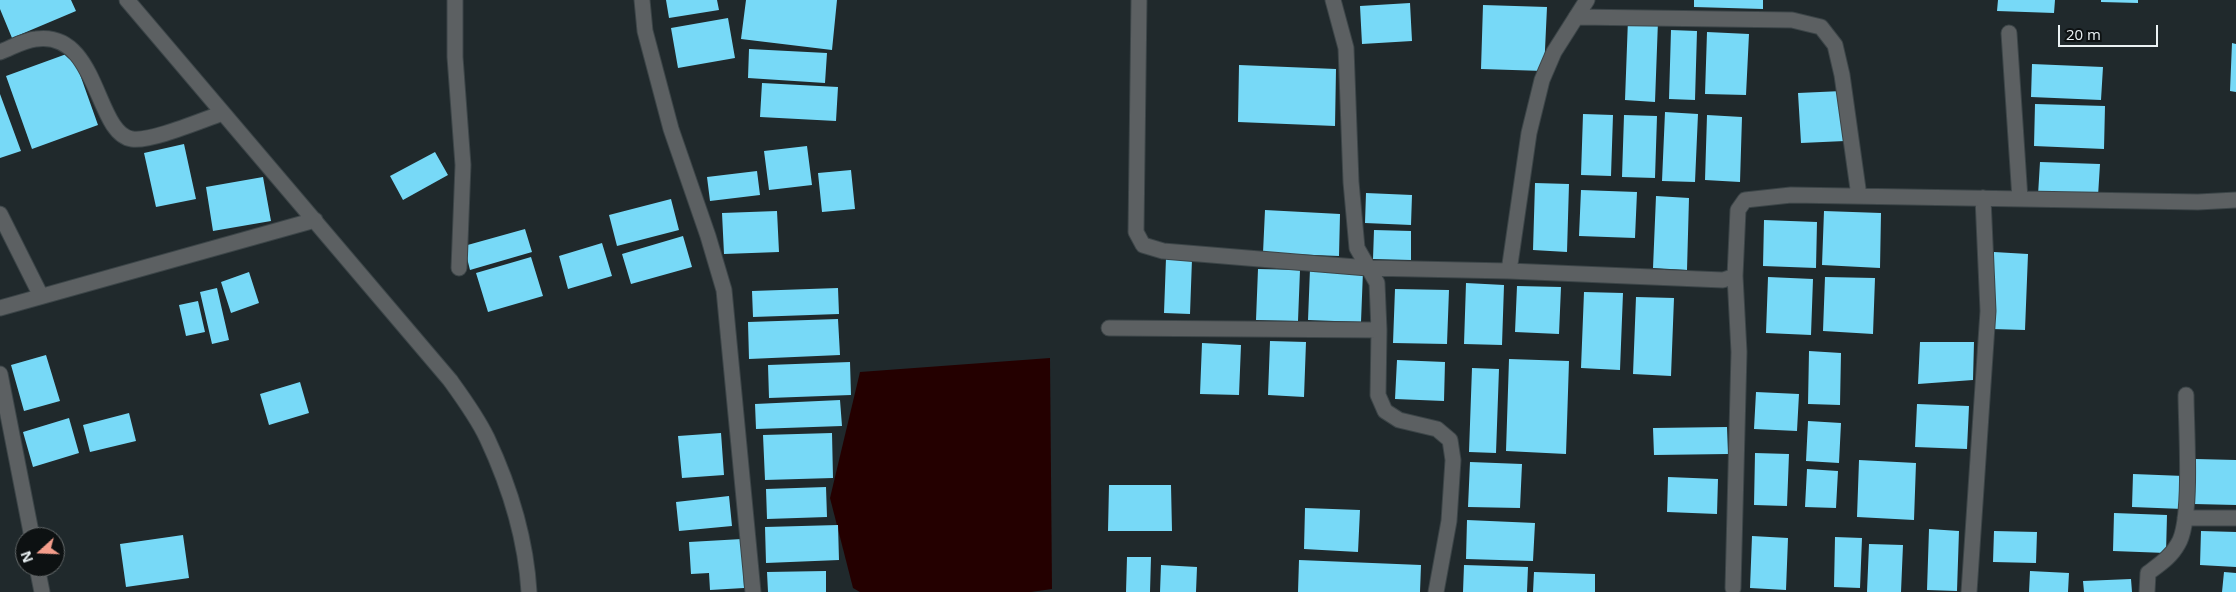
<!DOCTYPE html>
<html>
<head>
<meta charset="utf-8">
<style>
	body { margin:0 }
	#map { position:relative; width:2236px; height:592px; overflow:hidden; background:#20292c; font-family:"Open Sans",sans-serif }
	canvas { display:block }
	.north { position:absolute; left:15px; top:527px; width:50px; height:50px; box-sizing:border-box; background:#0d1112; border:1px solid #666b6c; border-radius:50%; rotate:250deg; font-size:14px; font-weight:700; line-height:20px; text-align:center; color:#ebf2f4 }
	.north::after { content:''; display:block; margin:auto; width:18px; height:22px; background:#f49d8b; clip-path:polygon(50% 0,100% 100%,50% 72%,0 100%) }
	.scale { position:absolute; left:2058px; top:25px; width:100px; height:22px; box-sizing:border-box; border:2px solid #ebf2f4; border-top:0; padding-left:6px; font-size:15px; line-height:18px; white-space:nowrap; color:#ebf2f4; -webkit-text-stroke:4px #0d1112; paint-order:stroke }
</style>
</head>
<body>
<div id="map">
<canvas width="2236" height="592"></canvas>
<div class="north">N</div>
<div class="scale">20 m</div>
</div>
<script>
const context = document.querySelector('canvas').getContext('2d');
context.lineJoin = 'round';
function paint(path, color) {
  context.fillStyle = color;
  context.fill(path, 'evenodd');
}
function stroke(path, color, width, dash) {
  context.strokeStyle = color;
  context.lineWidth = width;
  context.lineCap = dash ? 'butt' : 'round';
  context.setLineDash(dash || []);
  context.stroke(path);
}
const water = new Path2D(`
	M1050 358 1052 589 1031 592H860L853 588 830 498 860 372Z`);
const building = new Path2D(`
	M0 0H71L76 11 12 38 0 9Z
	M666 0H717L719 10 669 18Z
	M746 0H837L832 50 741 39Z
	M1694 0H1763V9L1694 7Z
	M1998 0H2055L2054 13 1997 11Z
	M2101 0H2138V3L2101 2Z
	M1410 3 1412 41 1362 44 1360 6Z
	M1483 5 1547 7 1544 71 1481 69Z
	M728 18 735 58 678 68 671 28Z
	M1628 19 1658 21 1655 102 1625 100Z
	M1671 30 1697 31 1695 100 1669 99Z
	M1707 32 1749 34 1746 95 1705 94Z
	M2232 43 2236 44V92L2230 91Z
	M749 49 827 53 825 83 748 78Z
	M72 52 98 125 32 149 6 76Z
	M2032 64 2103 67 2101 100 2031 97Z
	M1239 65 1336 69 1335 126 1238 122Z
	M762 83 838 87 836 121 760 117Z
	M1842 91 1845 141 1801 143 1798 93Z
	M0 94 21 151 0 158Z
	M2035 104 2105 106 2104 149 2034 146Z
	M1665 112 1698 114 1695 182 1662 181Z
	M1583 114 1613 115 1611 176 1581 175Z
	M1624 115 1657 116 1655 178 1622 177Z
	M1707 115 1742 117 1740 182 1705 180Z
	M184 144 196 199 156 207 144 153Z
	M807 146 812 185 769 190 764 151Z
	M435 152 448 175 403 200 390 176Z
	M2040 162 2100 164 2098 196 2038 195Z
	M851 170 855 209 822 212 818 173Z
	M757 171 760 195 710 201 707 177Z
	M263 177 271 221 213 231 206 187Z
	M1535 183 1569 184 1567 252 1533 250Z
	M1581 190 1637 192 1635 238 1579 236Z
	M1366 193 1412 195 1411 225 1365 223Z
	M1656 196 1689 198 1687 270 1653 268Z
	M671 199 679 230 617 246 609 215Z
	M1265 210 1340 214 1339 256 1263 253Z
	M777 211 779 252 724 254 722 213Z
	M1824 211 1881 213 1880 268 1822 265Z
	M1764 220 1817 222 1816 268 1763 266Z
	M525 229 532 252 470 270 464 246Z
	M1374 230 1411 231V260L1373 259Z
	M683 236 692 267 631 284 622 254Z
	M602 243 612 276 568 289 559 256Z
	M1994 252 2028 254 2025 330 1992 329Z
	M531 257 543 296 488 312 476 273Z
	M1166 258 1192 259 1190 314 1164 313Z
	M1258 269 1300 270 1298 321 1256 320Z
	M1310 269 1363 271 1361 322 1308 320Z
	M249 272 259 303 231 313 221 282Z
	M1768 277 1813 279 1811 335 1766 333Z
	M1825 277 1875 278 1873 334 1823 331Z
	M1466 283 1504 285 1502 345 1464 344Z
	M1517 286 1561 287 1559 334 1515 332Z
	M217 288 229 340 212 344 200 292Z
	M838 288 839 314 753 317 752 291Z
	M1395 289 1449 290 1447 344 1393 343Z
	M1584 292 1623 293 1620 370 1581 368Z
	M1636 297 1674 298 1671 376 1633 374Z
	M198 301 205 332 186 336 179 305Z
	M838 319 840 355 749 359 748 322Z
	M1270 341 1306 342 1304 397 1268 395Z
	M1920 342H1974L1973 380 1918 384Z
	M1202 343 1241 345 1239 395 1200 394Z
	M1809 351 1841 353 1840 405 1808 404Z
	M46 355 60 401 24 411 11 365Z
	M1509 359 1569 361 1566 454 1506 451Z
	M1397 360 1445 362 1444 401 1395 399Z
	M850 362 851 395 769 398 768 365Z
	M1472 368 1499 369 1496 453 1469 452Z
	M300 382 309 413 269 425 260 394Z
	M1756 392 1799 394 1797 431 1754 429Z
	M840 400 842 426 756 429 755 404Z
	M1917 404 1969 406 1967 449 1915 447Z
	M129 413 136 441 90 452 83 425Z
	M69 418 79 453 33 467 23 432Z
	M1808 421 1841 423 1839 463 1806 461Z
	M1727 427 1728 454 1654 455 1653 428Z
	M721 433 724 475 682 478 678 436Z
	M832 433 833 478 765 480 763 435Z
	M1755 453 1789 454 1787 506 1754 505Z
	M2196 459 2236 460V505L2194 504Z
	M1859 460 1916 463 1914 520 1857 517Z
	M1470 462 1522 464 1520 508 1468 507Z
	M1807 469 1838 471 1836 508 1805 507Z
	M2133 474 2184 476 2183 509 2132 507Z
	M1668 477 1718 479 1717 514 1667 512Z
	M1109 485H1171L1172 531H1108Z
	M826 487 827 517 767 519 766 489Z
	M729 496 732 526 679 531 676 502Z
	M1305 508 1360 510 1358 552 1304 549Z
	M2114 513 2167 515 2166 553 2113 551Z
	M1467 520 1535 523 1533 561 1466 559Z
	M838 525 839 560 766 563 765 527Z
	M1929 529 1959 531 1957 591 1927 590Z
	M1994 531 2037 532 2036 563 1993 562Z
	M2201 531 2236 532V567L2200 565Z
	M183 535 189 578 126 587 120 544Z
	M1752 536 1788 538 1786 590 1750 588Z
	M1835 537 1862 538 1860 588 1834 587Z
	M742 539 744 588 710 590 709 573 691 574 689 542Z
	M1869 544 1903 545 1901 592H1867Z
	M1127 557H1151L1150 592H1126Z
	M1299 560 1421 565 1420 592H1298Z
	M1161 565 1197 567 1196 592H1160Z
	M1464 565 1528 567 1527 592H1463Z
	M826 571V592H768L767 572Z
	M2030 571 2069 573 2068 592H2029Z
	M1534 572 1595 574V592H1533Z
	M2224 572 2236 573V592H2222Z
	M2131 579 2132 592H2084L2083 581Z`);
const street = new Path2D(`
	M127 0 450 380C463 398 477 417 487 438 509 485 526 540 529 592
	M455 0V57L463 165 459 268
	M642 0 645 31 671 129 708 236 724 290 753 592
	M1139 0 1136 232 1143 245 1163 251 1368 268 1509 271 1723 280 1735 276 1738 210 1745 200 1791 195 2198 202 2236 200
	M1333 0 1346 48 1351 182 1357 248 1377 283 1379 330 1378 395 1385 411 1399 420 1437 429 1450 440 1453 460 1449 521 1436 592
	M1576 17 1792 20 1821 27 1835 45 1842 75 1859 196
	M2009 33 2020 199
	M0 52C11 48 24 40 36 39 99 30 95 134 132 139 151 142 202 120 223 113
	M0 214 41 296
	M1509 271 1529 133 1542 80 1554 52 1587 0
	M0 308 315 220
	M1109 328 1379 330
	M0 374 32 537
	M2185 518H2236
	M37 567 42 592
	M1733 588 1739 352 1735 276
	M1969 592 1988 311 1983 198
	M2147 592 2148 573C2160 564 2171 557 2178 544 2193 520 2186 427 2186 395`);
paint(water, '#240000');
paint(building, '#77d9f7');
stroke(street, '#3c4548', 17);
stroke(street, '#5c6062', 15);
</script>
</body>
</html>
